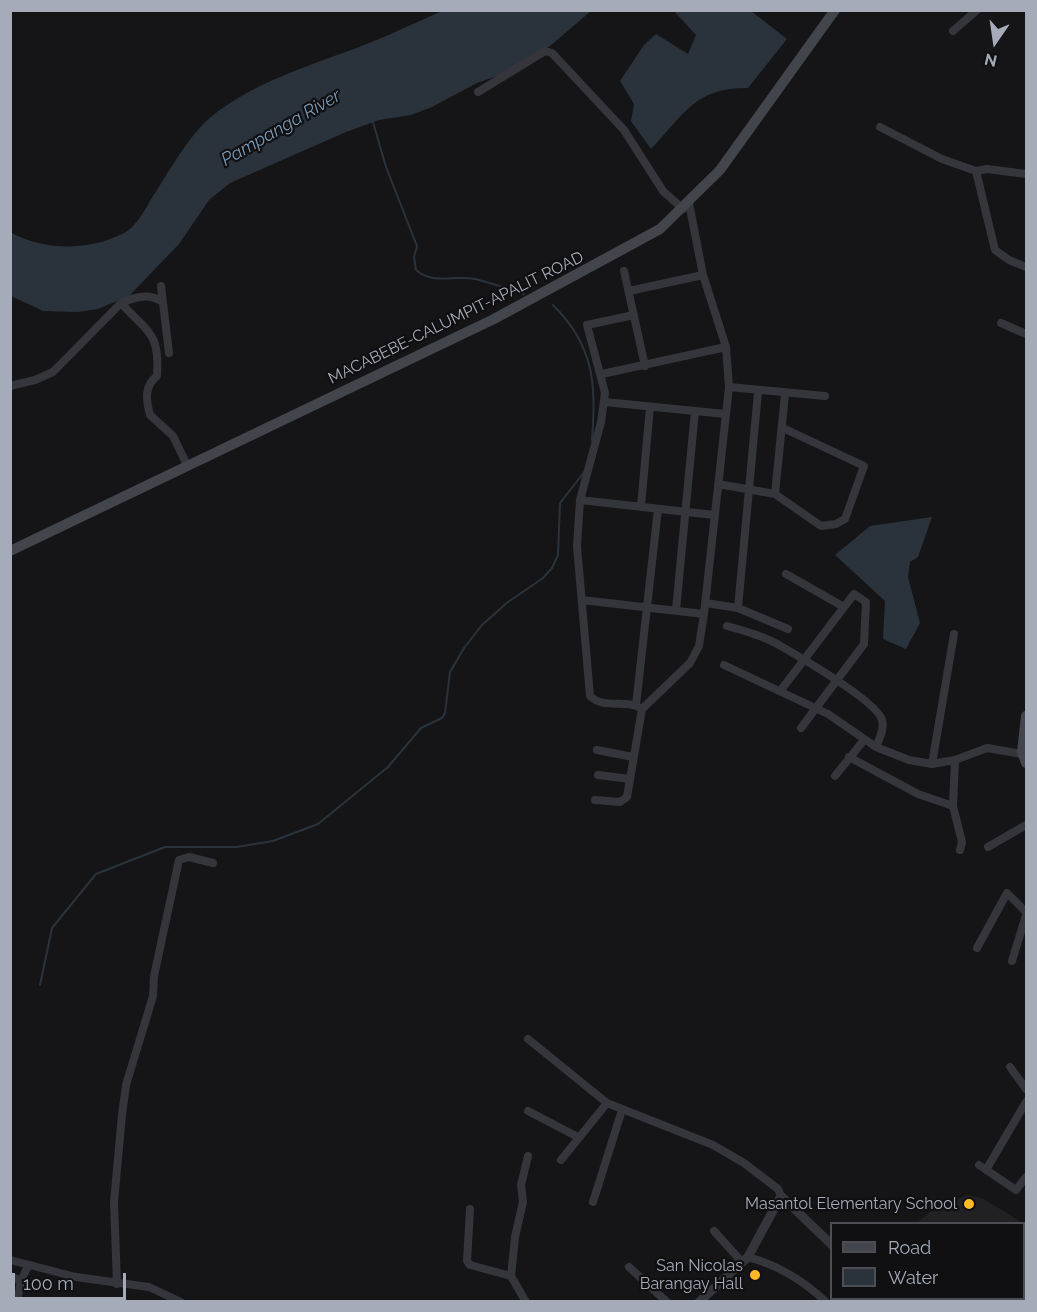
<!DOCTYPE html>
<html>
<head>
<meta charset="utf-8">
<style>
	body { margin:0 }
	#map { position:relative; width:1037px; height:1312px; overflow:hidden; background:#151517; font-family:Raleway,sans-serif }
	canvas { display:block }
	.frame { position:absolute; inset:0; border:12px solid #a5abb8; pointer-events:none }
	.legend { position:absolute; left:830px; top:1222px; width:195px; height:78px; box-sizing:border-box; background:#101012; border:2px solid #4c4e54; margin:0; padding:8px 10px; list-style:none; font-size:18px; color:#a5abb8 }
	.legend li { display:flex; align-items:center; gap:12px; height:30px }
	.legend b { width:30px; border:2px solid #4c4e54 }
	.north { position:absolute; left:965px; top:12px; width:60px; height:60px; -webkit-text-stroke:4px #101012; paint-order:stroke; rotate:193deg; font-size:16px; font-weight:700; line-height:24px; text-align:center; color:#a5abb8 }
	.north::after { content:''; display:block; margin:auto; width:21px; height:27px; background:#a5abb8; clip-path:polygon(50% 0,100% 100%,50% 72%,0 100%) }
	.scale { position:absolute; left:12px; top:1273px; width:114px; height:27px; box-sizing:border-box; border:3px solid #a5abb8; border-top:0; padding-left:8px; font-size:18px; line-height:21px; white-space:nowrap; color:#a5abb8; -webkit-text-stroke:4px #101012; paint-order:stroke }
</style>
</head>
<body>
<div id="map">
<canvas width="1037" height="1312"></canvas>
<div class="frame"></div>
<ul class="legend">
<li><b style="height:8px;background:#43454c"></b>Road</li>
<li><b style="height:16px;background:#2a333c"></b>Water</li>
</ul>
<div class="north">N</div>
<div class="scale">100 m</div>
</div>
<script>
const context = document.querySelector('canvas').getContext('2d');
context.lineJoin = 'round';
function paint(path, color) {
  context.fillStyle = color;
  context.fill(path, 'evenodd');
}
function stroke(path, color, width, dash) {
  context.strokeStyle = color;
  context.lineWidth = width;
  context.lineCap = dash ? 'butt' : 'round';
  context.setLineDash(dash || []);
  context.stroke(path);
}
function write(font, color, halo, rows, align = 'center') {
  context.font = font + ' Raleway,sans-serif';
  context.lineWidth = 4.5;
  context.setLineDash([]);
  context.textBaseline = 'middle';
  context.strokeStyle = halo;
  context.fillStyle = color;
  for (const [text, x, y, turn = 0] of rows) {
    context.save();
    context.translate(x, y);
    context.rotate((+turn || 0) * Math.PI / 180);
    context.textAlign = isNaN(turn) ? turn : align;
    if (halo) context.strokeText(text, 0, 0);
    context.fillText(text, 0, 0);
    context.restore();
  }
}
const built = new Path2D(`
	M967 1195 982 1198 1023 1223H917L931 1211Z
	M883 1299H1023L1021 1302H885Z`);
const water = new Path2D(`
	M442 11H591L550 46 497 76 477 83 432 107 411 115 379 120 346 132 230 183 209 200 179 244 129 296 98 309 78 312 43 311 11 296 10 232C43 251 90 251 124 233 140 224 147 204 157 190 171 168 191 133 211 117 247 87 294 71 337 55 373 43 408 26 442 11Z
	M674 11H751L787 39 748 88C696 87 684 114 651 149L631 121 634 104 620 81 644 45 656 34 688 54 696 35Z
	M932 517 918 557 910 562 908 577 920 623 906 649 883 639 885 601 835 555 870 526Z`);
const stream = new Path2D(`
	M373 122 386 167 417 246 414 257 416 270C433 285 454 275 475 279 492 283 508 289 524 294
	M553 305C595 347 596 384 592 440
	M40 985 52 928 96 874 165 847H237L273 841 318 824 388 767 421 728 442 718 445 713 450 672 464 648 482 625 508 602 543 578 552 568 558 555 560 503 585 471`);
const minor = new Path2D(`
	M953 31 977 10
	M478 92 545 51 552 53 624 130 663 191 683 209
	M880 127 942 159 976 171 987 169 1026 174
	M976 171 995 250 1009 260 1026 267
	M624 271 645 366
	M161 286 169 353
	M629 291 703 275
	M121 303C135 297 148 293 161 301
	M634 315 587 325 605 393 601 422 580 500 577 546 590 696C604 710 626 698 642 709
	M1001 323 1026 334
	M602 374 726 347
	M10 386 35 380 53 372 121 303C148 333 160 332 157 376 144 386 146 400 150 415L173 436 187 465
	M729 387 825 396
	M605 402 725 414
	M718 484 775 494 821 526 836 524 845 519 864 466 783 428
	M775 494 785 394
	M580 500 714 515
	M641 506 650 407
	M786 574 844 607
	M582 600 704 614
	M706 603 738 608 788 629
	M738 608 758 392
	M676 610 695 411
	M727 626C745 631 763 636 779 645 798 656 877 701 882 720 885 729 879 739 876 747
	M724 665 828 714 876 747 909 760 932 764 955 760 987 748 1022 754
	M781 690 854 594 866 602 864 644 801 728
	M636 705 658 509
	M597 750 633 757
	M849 757 918 794 953 806 962 842 960 850
	M932 764 954 634
	M598 775 630 779
	M835 776 864 740
	M595 800 620 802 627 797 642 709 690 663 699 646 704 614 729 387 726 347 703 275 689 203
	M953 806 955 760
	M988 847 1026 825
	M977 948 1007 893 1026 912
	M1012 961 1026 915
	M528 1039 607 1103 713 1145 744 1163 778 1189 781 1196
	M1010 1067 1026 1089
	M528 1111 578 1137
	M561 1160 607 1103
	M979 1165 1016 1190 1026 1177
	M986 1170 1026 1102
	M593 1202 622 1110
	M470 1209 467 1261 470 1265 511 1276 526 1302
	M714 1231 742 1262
	M748 1257C777 1265 803 1280 826 1302
	M10 1260 76 1277 149 1287 181 1302
	M629 1267 667 1302
	M10 1276 21 1281
	M511 1276 515 1237 523 1202 521 1185 528 1156
	M117 1284 114 1202 122 1115 126 1085 153 996 154 976 179 860 189 857 213 863
	M17 1302 21 1281 28 1266`);
const tertiary = new Path2D(`
	M879 1298 882 1302
	M699 1302 748 1257 781 1196 832 1245`);
const secondary = new Path2D(`
	M10 551 494 319 660 229 720 170 835 10
	M1026 716 1022 752 1026 763`);
const markers = [
	[969,1204,6,"#ffb924"],
	[755,1275,6,"#ffb924"]
];
const streetNames = [
	["MACABEBE-CALUMPIT-APALIT ROAD",456,318,-26]
];
const poiNames = [
	["Masantol Elementary School",957,1204],
	["San Nicolas",743,1266],
	["Barangay Hall",743,1284]
];
const waterNames = [
	["Pampanga River",281,128,-30]
];
paint(built, '#212124');
paint(water, '#2a333c');
stroke(stream, '#2a333c', 2);
stroke(minor, '#35363c', 8);
stroke(tertiary, '#35363c', 9);
stroke(secondary, '#43454c', 10);
for (const [x, y, r, color] of markers) {
  const dot = new Path2D();
  dot.arc(x, y, r, 0, 2 * Math.PI);
  context.fillStyle = color;
  context.fill(dot);
  stroke(dot, '#101012', 2);
}
write('16px', '#a5abb8', '#101012', streetNames);
write('16px', '#a5abb8', '#101012', poiNames, 'right');
write('italic 18px', '#7a99b6', '#101012', waterNames);
</script>
</body>
</html>
